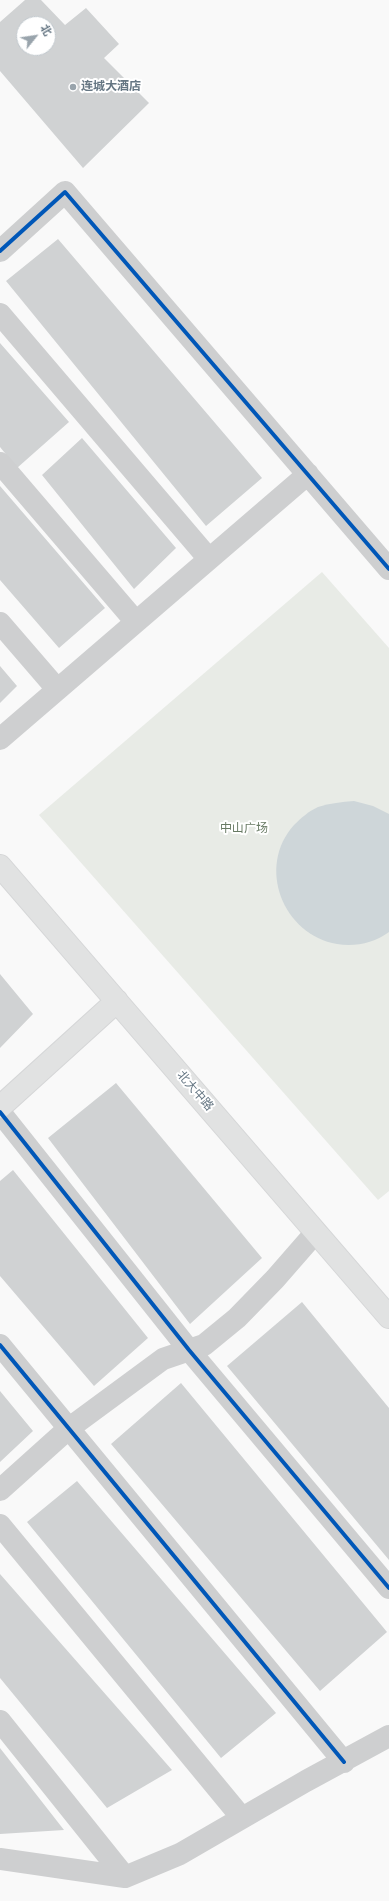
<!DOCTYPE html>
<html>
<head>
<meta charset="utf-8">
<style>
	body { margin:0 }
	#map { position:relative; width:389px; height:1901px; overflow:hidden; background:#f9f9f9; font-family:"Fira Sans Condensed","Noto Sans SC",sans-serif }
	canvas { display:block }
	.north { position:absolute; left:16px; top:16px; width:40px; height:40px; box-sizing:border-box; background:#fff; border:1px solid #c1c8cd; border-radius:50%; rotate:60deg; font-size:11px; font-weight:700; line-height:16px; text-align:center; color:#657683 }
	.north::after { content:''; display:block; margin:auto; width:14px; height:18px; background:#99a4ac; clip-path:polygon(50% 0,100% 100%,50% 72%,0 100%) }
</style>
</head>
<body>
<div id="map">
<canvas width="389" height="1901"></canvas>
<div class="north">北</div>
</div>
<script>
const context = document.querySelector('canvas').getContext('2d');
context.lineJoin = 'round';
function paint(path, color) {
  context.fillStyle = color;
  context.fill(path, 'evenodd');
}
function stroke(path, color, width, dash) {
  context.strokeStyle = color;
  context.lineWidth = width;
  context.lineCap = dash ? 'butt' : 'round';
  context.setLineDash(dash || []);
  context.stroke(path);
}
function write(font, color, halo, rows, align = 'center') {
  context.font = font + ' "Fira Sans Condensed","Noto Sans SC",sans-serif';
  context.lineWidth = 4;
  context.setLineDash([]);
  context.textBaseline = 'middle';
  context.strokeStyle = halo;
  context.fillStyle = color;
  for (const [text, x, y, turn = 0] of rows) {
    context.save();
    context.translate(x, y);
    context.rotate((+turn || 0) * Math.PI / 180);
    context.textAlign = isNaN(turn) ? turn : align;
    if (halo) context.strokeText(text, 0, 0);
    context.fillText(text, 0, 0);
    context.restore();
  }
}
const green = new Path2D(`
	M322 572 389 648V1191L378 1200 39 815Z`);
const water = new Path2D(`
	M354 801 373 806 389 814V932C374 943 355 947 337 944 283 935 256 867 294 825 301 818 309 811 318 807 330 803 342 802 354 801Z`);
const building = new Path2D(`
	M25 0H41L65 25 86 8 119 44 104 58 149 103 83 168 0 71V22ZM24 24H48V48H24Z
	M58 239 262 478 206 526 6 281Z
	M0 343 69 422 17 468 0 447Z
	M82 438 176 548 134 589 42 475Z
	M0 486 105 608 59 648 0 580Z
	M0 666 17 686 0 703Z
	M0 974 33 1014 0 1048Z
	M116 1083 262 1258 190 1324 48 1138Z
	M13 1170 148 1338 94 1386 0 1276V1181Z
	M302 1302 389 1408V1560L227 1366Z
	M181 1383 387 1632 320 1691 111 1444Z
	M0 1391 33 1431 0 1462Z
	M77 1481 276 1713 221 1758 27 1522Z
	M0 1574 172 1770 107 1808 0 1678Z
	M0 1748 64 1830 0 1834Z`);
const street = new Path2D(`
	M0 251 65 192 389 569
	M0 314 209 559
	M0 463 136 622
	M0 623 57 689
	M0 739 308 474
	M0 1112 189 1350 389 1588
	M0 1345 344 1762
	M0 1490 68 1429 163 1359 204 1345 237 1318 275 1279 316 1232
	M0 1525 242 1818
	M0 1721 125 1877
	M0 1859 125 1877 180 1854 306 1781 389 1736`);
const secondary = new Path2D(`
	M0 866 389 1317
	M0 1107 117 1001`);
const cycleway = new Path2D(`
	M0 251 65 192 389 569
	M0 1112 189 1350 389 1588
	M0 1345 344 1762`);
const markers = [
	[73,87,4,"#99a4ac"]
];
const poiNames = [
	["连城大酒店",81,87]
];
const parkNames = [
	["中山广场",244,829]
];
const streetNames = [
	["北大中路",195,1091,49]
];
paint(green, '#e8ebe6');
paint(water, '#ced6d9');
paint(building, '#d0d2d3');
stroke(secondary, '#d5d6d7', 24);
stroke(street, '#cecfd0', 22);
stroke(secondary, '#e1e2e2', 22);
stroke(cycleway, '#0057b8', 4);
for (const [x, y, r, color] of markers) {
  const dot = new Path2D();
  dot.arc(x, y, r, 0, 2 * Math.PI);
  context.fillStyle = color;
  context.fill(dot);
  stroke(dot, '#fff', 1.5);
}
write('bold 12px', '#657683', '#fff', poiNames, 'left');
write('12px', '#687a64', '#fff', parkNames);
write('12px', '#657683', '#fff', streetNames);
</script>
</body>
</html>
